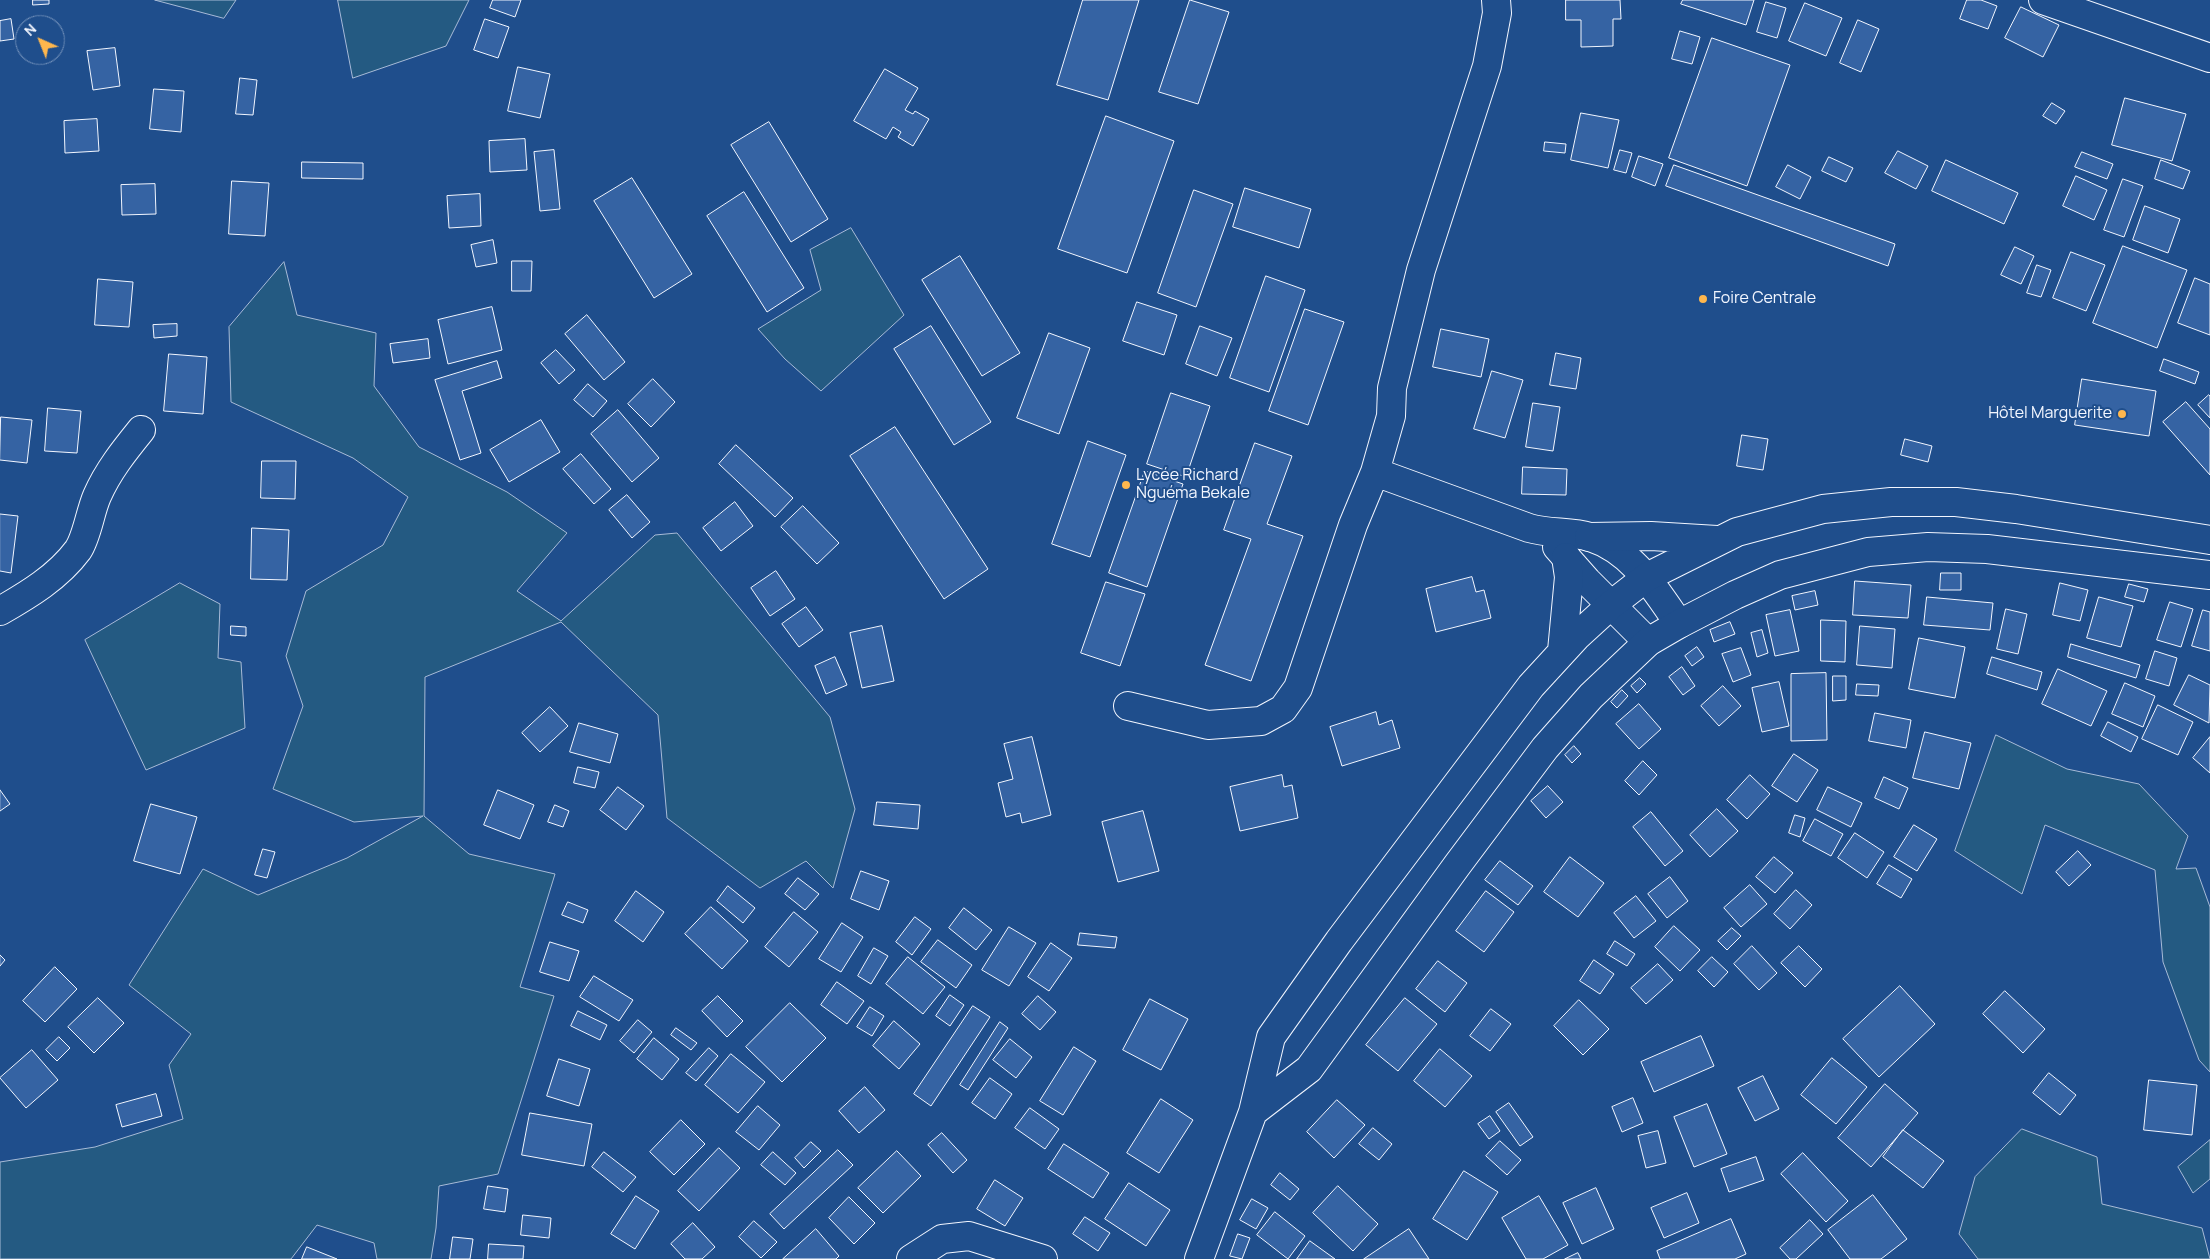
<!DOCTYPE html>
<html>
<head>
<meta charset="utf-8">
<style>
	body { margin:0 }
	#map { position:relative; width:2210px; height:1259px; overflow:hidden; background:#1f4e8c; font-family:Manrope,sans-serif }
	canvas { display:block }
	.north { position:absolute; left:15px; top:15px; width:50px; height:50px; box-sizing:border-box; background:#1f4e8c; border:1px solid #7391ba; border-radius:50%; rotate:316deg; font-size:14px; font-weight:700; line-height:20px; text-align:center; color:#f2f6ff }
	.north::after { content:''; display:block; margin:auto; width:18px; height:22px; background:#ffb74d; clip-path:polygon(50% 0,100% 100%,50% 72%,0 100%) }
</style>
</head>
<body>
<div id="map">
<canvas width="2210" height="1259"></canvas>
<div class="north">N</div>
</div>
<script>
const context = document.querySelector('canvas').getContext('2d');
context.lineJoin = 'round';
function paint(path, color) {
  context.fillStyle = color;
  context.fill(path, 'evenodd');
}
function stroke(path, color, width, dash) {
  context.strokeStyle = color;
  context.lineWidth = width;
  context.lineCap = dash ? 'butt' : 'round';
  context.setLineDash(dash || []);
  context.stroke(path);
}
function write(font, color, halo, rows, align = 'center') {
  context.font = font + ' Manrope,sans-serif';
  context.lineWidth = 4;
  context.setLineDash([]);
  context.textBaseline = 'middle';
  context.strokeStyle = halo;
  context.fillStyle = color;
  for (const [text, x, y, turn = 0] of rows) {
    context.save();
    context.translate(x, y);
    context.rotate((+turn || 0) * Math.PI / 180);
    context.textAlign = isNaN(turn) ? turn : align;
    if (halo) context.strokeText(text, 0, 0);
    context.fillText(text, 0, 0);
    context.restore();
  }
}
const green = new Path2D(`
	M155 0H236L224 18Z
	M338 0H469L446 46 353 78Z
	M851 228 904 315 821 391 785 359 758 329 821 290 810 250Z
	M284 262 297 315 376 333 374 386 419 447 507 492 567 533 517 591 561 621 655 535 677 533 830 717 855 809 833 888 806 861 760 888 667 818 658 715 561 622 425 677 424 816 469 854 555 874 520 987 554 996 498 1174 439 1186 436 1228 431 1259H377L374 1243 317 1225 291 1259H0V1162L95 1147 183 1119 169 1065 191 1034 129 985 203 869 258 895 347 858 423 816 354 822 273 789 303 706 286 656 306 591 383 545 408 497 353 458 231 402 229 327Z
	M180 583 220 604 218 658 241 662 245 728 146 770 85 640Z
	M1996 735 2067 769 2139 784 2188 836 2176 869 2196 868 2210 907V1072L2199 1060 2163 962 2155 870 2045 825 2022 894 1955 851Z
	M2022 1129 2097 1157 2102 1204 2202 1228 2210 1259H1978L1959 1234 1975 1177Z
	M2210 1140V1179L2193 1193 2178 1167Z`);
const building = new Path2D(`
	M33 0H49V4L33 5Z
	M493 0H521L515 17 490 8Z
	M1083 0H1139L1108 100 1057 85Z
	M1190 0 1229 12 1198 104 1159 92Z
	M1566 0H1620L1621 19H1613V46L1581 47V20H1566Z
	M1683 0H1754L1746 25 1681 4Z
	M1967 0H1981L1997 6 1988 29 1960 19Z
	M1766 2 1786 8 1777 38 1757 32Z
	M1805 3 1842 18 1826 56 1789 41Z
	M2021 7 2059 25 2043 57 2005 38Z
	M11 19 14 39 0 41V21Z
	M485 19 509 27 498 58 474 50Z
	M1858 20 1879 29 1861 72 1840 63Z
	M1680 31 1700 37 1692 64 1672 59Z
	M1712 38 1790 65 1747 186 1669 158Z
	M115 48 120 86 93 90 87 51Z
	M518 67 550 74 540 118 508 111Z
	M885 69 918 88 905 110 913 114 915 111 929 119 913 146 898 137 901 132 893 127 886 139 854 121Z
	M240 78 257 80 253 115 236 114Z
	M154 89 184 91 181 132 150 129Z
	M2125 98 2186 114 2172 161 2112 145Z
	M2052 103 2065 111 2056 124 2043 116Z
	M1581 113 1619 120 1608 168 1571 160Z
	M1106 116 1174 141 1127 273 1058 249Z
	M97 119 99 151 65 153 64 121Z
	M769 122 828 219 791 242 731 145Z
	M525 139 527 170 490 172 489 141Z
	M1545 142 1566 144 1565 153 1544 151Z
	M554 150 560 209 540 211 534 152Z
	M1620 150 1632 153 1626 173 1614 170Z
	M1898 151 1928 166 1916 189 1885 173Z
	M2082 152 2113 164 2107 179 2075 167Z
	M1639 156 1663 164 1655 186 1632 177Z
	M1829 157 1853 168 1846 182 1822 171Z
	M1946 160 2018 193 2004 224 1932 191Z
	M2161 160 2190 171 2183 189 2155 179Z
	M302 162 363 163V179L302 178Z
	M1674 165 1895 244 1888 266 1666 186Z
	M1788 165 1811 177 1800 199 1776 187Z
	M2076 176 2107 190 2094 220 2063 206Z
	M632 178 692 274 654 298 594 201Z
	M2123 179 2143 186 2124 237 2104 230Z
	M232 181 269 183 265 236 229 234Z
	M155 184 156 214 122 215 121 185Z
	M1245 188 1311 209 1299 248 1233 227Z
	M1194 190 1233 204 1196 307 1158 293Z
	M744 192 804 288 767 312 707 216Z
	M480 194 481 226 449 228 447 196Z
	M2145 206 2180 219 2168 253 2133 240Z
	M493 240 497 263 476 267 471 245Z
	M2123 246 2187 270 2157 348 2093 323Z
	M2015 247 2034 256 2021 284 2001 275Z
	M2071 252 2105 265 2086 311 2053 298Z
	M960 256 1020 353 982 376 922 280Z
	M512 261H532L531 291H512Z
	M2037 265 2051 270 2041 297 2027 293Z
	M1266 276 1305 290 1269 392 1230 378Z
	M2195 278 2210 284V335L2178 323Z
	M98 279 133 282 129 327 95 325Z
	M1137 302 1177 315 1164 355 1123 341Z
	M492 307 502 350 448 364 438 320Z
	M1305 309 1344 322 1308 425 1269 411Z
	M587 315 625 362 604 380 565 334Z
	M177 324V336L154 338 153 325Z
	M931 326 991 422 954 445 894 349Z
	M1200 326 1232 338 1217 376 1186 364Z
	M1441 329 1489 339 1481 377 1433 367Z
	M1049 333 1090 348 1059 434 1017 418Z
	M428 339 430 358 393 363 390 344Z
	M556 350 575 370 559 384 541 363Z
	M1556 353 1581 358 1576 389 1550 385Z
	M169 354 207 357 203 414 164 411Z
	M2164 359 2199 372 2195 384 2160 371Z
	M497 361 502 378 462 391 481 453 460 460 435 380Z
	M1492 371 1523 380 1505 438 1474 429Z
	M653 379 675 402 651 427 628 404Z
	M2082 379 2156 391 2149 436 2075 425Z
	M588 384 607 401 593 417 574 400Z
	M1171 393 1210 406 1186 477 1147 464Z
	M2209 395 2210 396V418L2198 405Z
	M2186 402 2210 429V475L2163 422Z
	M1533 403 1560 407 1553 451 1526 447Z
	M48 408 81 411 77 453 45 451Z
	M618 410 659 458 632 482 591 434Z
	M1 417 32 420 27 463 0 460Z
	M541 420 560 452 509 482 490 450Z
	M895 427 988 569 944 599 850 456Z
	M1742 435 1768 439 1763 470 1737 466Z
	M1905 439 1932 446 1928 462 1901 455Z
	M1088 441 1126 455 1090 557 1052 544Z
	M1255 443 1292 456 1267 524 1303 536 1251 681 1205 665 1251 539 1224 530Z
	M736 445 793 498 775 517 719 464Z
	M581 454 611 489 594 504 563 469Z
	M262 461H296L295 499 261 498Z
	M1523 467 1567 469 1566 495 1522 494Z
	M1145 471 1183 484 1147 587 1109 573Z
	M627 495 650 522 632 538 609 510Z
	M735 502 753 526 721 551 703 528Z
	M803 506 839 543 817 564 781 527Z
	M0 514 18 516 11 573 0 571Z
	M252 528 289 530 287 580 251 579Z
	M776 571 795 599 770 616 751 588Z
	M1941 573H1961V590H1940Z
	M1472 577 1476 592 1484 590 1491 618 1436 632 1426 589Z
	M1855 581 1911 585 1908 618 1853 615Z
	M1106 582 1145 594 1120 666 1081 653Z
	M2060 583 2088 590 2080 621 2053 615Z
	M2129 584 2148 589 2144 602 2125 597Z
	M1815 591 1818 605 1795 610 1792 596Z
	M1927 597 1993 603 1990 630 1924 625Z
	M2099 597 2133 606 2121 647 2087 638Z
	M2170 602 2193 609 2181 647 2157 640Z
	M806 607 823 630 799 647 782 624Z
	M2006 609 2027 614 2018 654 1997 649Z
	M1790 610 1799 651 1775 656 1766 615Z
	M2203 610 2210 612V651L2192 646Z
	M1821 620 1846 621 1845 662 1821 661Z
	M1730 622 1735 634 1714 642 1710 630Z
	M231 626 246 627V636L231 635Z
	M882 626 894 681 862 688 850 633Z
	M1860 626 1895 629 1892 668 1857 665Z
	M1762 630 1768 653 1757 657 1751 633Z
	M1919 638 1965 647 1955 698 1909 689Z
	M2071 644 2140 665 2136 678 2068 657Z
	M1697 647 1704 657 1692 666 1685 656Z
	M1741 648 1751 675 1733 682 1722 654Z
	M2155 651 2177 658 2169 686 2146 679Z
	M835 657 847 685 826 694 815 666Z
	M1992 657 2042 672 2037 690 1987 674Z
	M1682 667 1695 686 1683 695 1669 677Z
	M2058 669 2107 691 2091 726 2042 704Z
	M1826 673 1827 740 1791 741V674Z
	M2189 675 2210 685 2209 723 2174 705Z
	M1833 676H1846V700L1833 701Z
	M1640 678 1646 684 1637 693 1631 686Z
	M1779 682 1789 726 1762 732 1752 688Z
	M2125 683 2155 696 2143 727 2112 714Z
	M1857 684 1879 685 1878 696 1856 695Z
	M1723 686 1741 706 1719 726 1701 706Z
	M1622 690 1628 696 1617 708 1611 702Z
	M1639 704 1661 729 1639 749 1616 724Z
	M2158 705 2193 722 2178 755 2142 739Z
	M550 707 568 726 540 752 522 733Z
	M1376 712 1379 725 1392 720 1400 748 1342 766 1330 727Z
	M1875 713 1911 720 1906 748 1869 741Z
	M2108 722 2138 737 2131 752 2101 736Z
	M579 723 618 734 610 763 570 752Z
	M1925 732 1971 743 1959 789 1913 778Z
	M1032 737 1051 815 1022 823 1020 813 1006 817 998 783 1013 779 1004 744Z
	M2210 737V773L2193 758Z
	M1574 746 1581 754 1572 763 1565 755Z
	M1794 754 1818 770 1797 802 1772 786Z
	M1643 761 1657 775 1639 795 1625 781Z
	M578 767 599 772 595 788 574 783Z
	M1282 775 1284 787 1292 785 1298 818 1240 831 1230 787Z
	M1750 775 1770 794 1747 819 1727 800Z
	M1884 777 1908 788 1899 809 1875 798Z
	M1548 786 1563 802 1546 818 1531 801Z
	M618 787 644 806 626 830 600 810Z
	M1828 787 1862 803 1851 827 1817 810Z
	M0 790 10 804 0 811Z
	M498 790 534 805 520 839 484 825Z
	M877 802 920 805 918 829 874 825Z
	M151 804 197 817 180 874 134 861Z
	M555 805 569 811 563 827 548 822Z
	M1717 809 1738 831 1710 857 1690 835Z
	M1143 811 1159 871 1118 882 1102 822Z
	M1651 812 1683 851 1665 866 1633 827Z
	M1795 815 1805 818 1800 837 1789 833Z
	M1815 819 1843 834 1831 856 1803 841Z
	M1914 825 1937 839 1917 871 1894 857Z
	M1855 833 1884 852 1867 878 1838 858Z
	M263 849 275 852 267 878 255 875Z
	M2078 851 2091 865 2069 886 2056 872Z
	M1570 857 1604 883 1578 917 1544 892Z
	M1774 857 1793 873 1775 893 1756 877Z
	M1500 861 1533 886 1518 905 1485 880Z
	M1889 865 1912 879 1901 898 1877 884Z
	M861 871 889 881 879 910 851 899Z
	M1670 877 1688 901 1667 918 1648 894Z
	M798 878 819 894 805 910 785 894Z
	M1750 885 1767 904 1741 927 1724 908Z
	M728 886 755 908 743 923 717 901Z
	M1796 890 1812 905 1790 929 1774 914Z
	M636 891 664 912 643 942 615 921Z
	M1486 891 1514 912 1484 952 1456 931Z
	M1636 896 1656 921 1634 938 1614 913Z
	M568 902 588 910 583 923 562 915Z
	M711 907 748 941 722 969 685 934Z
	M964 908 992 930 976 950 949 928Z
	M794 912 818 932 789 967 765 947Z
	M915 917 931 929 912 955 896 942Z
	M842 923 863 937 841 972 819 959Z
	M1674 926 1700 950 1680 971 1655 947Z
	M1009 927 1036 943 1009 986 982 970Z
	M1732 928 1741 936 1727 950 1718 941Z
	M1080 933 1117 937 1115 948 1078 945Z
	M938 940 972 965 956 988 921 962Z
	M1615 941 1635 954 1627 966 1607 954Z
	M550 942 579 951 569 981 540 972Z
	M1051 943 1072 958 1049 991 1028 977Z
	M1752 946 1777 973 1759 990 1734 964Z
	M1799 946 1822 969 1805 987 1781 963Z
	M874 948 888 956 871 984 858 976Z
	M0 955 5 960 0 966Z
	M908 957 945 987 923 1014 886 984Z
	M1712 957 1728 972 1714 987 1698 971Z
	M1594 960 1614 974 1600 994 1580 981Z
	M1438 961 1467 983 1445 1012 1416 989Z
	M1658 964 1673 980 1646 1004 1631 988Z
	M55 967 77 989 45 1022 23 1001Z
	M594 976 633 1000 619 1021 580 997Z
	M837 982 864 1001 847 1024 821 1005Z
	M1900 986 1935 1024 1879 1077 1843 1039Z
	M2005 991 2045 1029 2023 1053 1983 1014Z
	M950 995 964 1005 950 1026 936 1016Z
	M718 996 743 1021 727 1037 702 1011Z
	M1038 996 1056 1012 1040 1030 1022 1014Z
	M98 998 124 1023 94 1053 68 1027Z
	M1405 998 1437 1024 1398 1071 1366 1045Z
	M1150 999 1188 1019 1161 1070 1123 1050Z
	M1579 1000 1609 1029 1583 1055 1554 1026Z
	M790 1003 826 1038 782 1082 746 1047Z
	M973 1006 990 1017 931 1106 914 1094Z
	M870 1007 884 1016 872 1036 857 1027Z
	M1491 1009 1511 1024 1490 1051 1470 1036Z
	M578 1011 607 1025 600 1040 571 1026Z
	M638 1020 652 1032 634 1053 620 1041Z
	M894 1021 920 1044 899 1069 873 1046Z
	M1000 1022 1008 1028 968 1090 960 1085Z
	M676 1028 697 1043 691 1050 671 1035Z
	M1701 1036 1714 1066 1654 1092 1641 1062Z
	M59 1037 70 1048 57 1061 46 1050Z
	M654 1038 679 1059 662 1080 637 1059Z
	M1010 1039 1032 1057 1016 1078 993 1060Z
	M1074 1047 1096 1061 1063 1115 1040 1101Z
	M709 1048 718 1056 696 1081 686 1073Z
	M1440 1049 1472 1076 1445 1107 1414 1081Z
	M32 1050 58 1080 26 1108 0 1078Z
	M731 1054 765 1082 738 1113 705 1085Z
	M1832 1058 1867 1087 1836 1124 1801 1095Z
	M559 1059 590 1069 579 1106 547 1096Z
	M2049 1073 2076 1095 2060 1115 2033 1093Z
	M1763 1076 1779 1109 1755 1121 1738 1088Z
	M990 1078 1012 1094 995 1119 972 1103Z
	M2149 1080 2197 1085 2192 1135 2144 1130Z
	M1885 1084 1918 1113 1871 1167 1838 1138Z
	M865 1087 885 1110 859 1133 839 1111Z
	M156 1094 162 1116 122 1127 116 1105Z
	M1633 1098 1643 1123 1622 1132 1612 1107Z
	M1161 1099 1193 1120 1159 1173 1127 1153Z
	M1337 1100 1365 1125 1334 1158 1307 1132Z
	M1509 1103 1533 1137 1520 1146 1496 1112Z
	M1707 1104 1727 1154 1694 1167 1674 1117Z
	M758 1106 780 1125 759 1150 736 1132Z
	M1030 1108 1059 1129 1045 1149 1015 1128Z
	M530 1113 592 1124 584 1166 522 1155Z
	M1490 1116 1500 1131 1489 1139 1478 1124Z
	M681 1120 705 1144 674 1175 650 1152Z
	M1373 1128 1392 1144 1379 1160 1359 1144Z
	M1903 1130 1944 1161 1923 1188 1883 1157Z
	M1658 1131 1666 1163 1646 1168 1638 1136Z
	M942 1133 967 1160 953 1173 928 1145Z
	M1500 1141 1521 1160 1507 1175 1486 1156Z
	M811 1142 821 1151 804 1168 795 1158Z
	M1064 1144 1109 1173 1093 1198 1048 1169Z
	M719 1148 740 1168 699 1211 678 1191Z
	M838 1150 853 1165 784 1229 770 1214Z
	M897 1151 921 1176 883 1213 858 1188Z
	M604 1152 636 1177 623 1192 592 1167Z
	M773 1152 796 1173 785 1185 761 1165Z
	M1803 1153 1848 1201 1826 1222 1781 1174Z
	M1756 1157 1764 1180 1729 1192 1721 1169Z
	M1464 1171 1498 1192 1467 1240 1433 1219Z
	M1280 1173 1299 1189 1290 1200 1271 1185Z
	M995 1180 1023 1198 1005 1226 977 1209Z
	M1129 1183 1170 1210 1146 1246 1105 1219Z
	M488 1186 508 1189 505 1212 484 1209Z
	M1338 1186 1378 1224 1353 1251 1313 1213Z
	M1596 1188 1614 1229 1582 1244 1563 1203Z
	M1687 1193 1699 1223 1664 1238 1651 1208Z
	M1873 1195 1907 1239 1881 1259H1850L1828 1230Z
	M636 1196 659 1211 635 1249 611 1234Z
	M1539 1196 1568 1245 1543 1259H1526L1502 1218Z
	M849 1197 875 1223 854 1244 829 1218Z
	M1252 1199 1268 1208 1256 1229 1240 1220Z
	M1275 1212 1305 1236 1288 1259 1257 1235Z
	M523 1215 551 1218 549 1238 521 1235Z
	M1085 1217 1110 1233 1098 1251 1073 1234Z
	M1731 1219 1746 1254 1735 1259H1660L1657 1251Z
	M1810 1220 1823 1234 1796 1259H1790L1780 1248Z
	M754 1221 777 1242 761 1258 739 1237Z
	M693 1223 715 1247 702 1259H685L671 1244Z
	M816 1229 839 1256 836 1259H783Z
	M1409 1229 1429 1259H1364Z
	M1238 1234 1250 1238 1242 1259 1230 1256Z
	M453 1237 473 1239 470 1259H450Z
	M1310 1241 1335 1259H1297Z
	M489 1244 524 1246 523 1259H488Z
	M307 1247 337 1259H302Z
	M1578 1253 1581 1259H1565Z`);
const minor = new Path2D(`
	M1375 472 1529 528C1549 534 1571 531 1590 537 1633 551 1655 589 1679 624
	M1557 547 1587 581 1648 642
	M0 611C28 595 58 577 78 550 87 537 90 512 97 496 108 471 124 451 141 430
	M1128 706 1208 725 1261 721 1283 709 1298 688 1353 525 1375 472 1391 416 1392 388 1421 270 1487 66 1497 13 1496 0
	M911 1259 942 1239 969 1236 1043 1259`);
const major = new Path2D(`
	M2043 0 2210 58
	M1589 537 1651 536 1717 540
	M1562 651 1569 577 1566 557
	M1253 1112 1309 1069 1458 864 1545 748 1591 696 1648 642 1679 624 1735 595 1780 575 1868 552 1928 547 1987 549 2210 575
	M1199 1259 1253 1112 1271 1037 1339 941 1531 686 1576 637 1611 605 1647 577 1737 532 1823 509 1891 502H1956L2016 509 2210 540`);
const markers = [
	[1703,299,5,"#ffb74d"],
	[2122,414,5,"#ffb74d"],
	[1126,485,5,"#ffb74d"]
];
const poiNames = [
	["Foire Centrale",1713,299],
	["Hôtel Marguerite",2112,414,"right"],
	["Lycée Richard",1136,476],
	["Nguéma Bekale",1136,494]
];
paint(green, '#245a82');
stroke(green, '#a8bbd7', 1);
paint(building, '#3563a3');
stroke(building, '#f2f6ff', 1);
stroke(minor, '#f2f6ff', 30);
stroke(major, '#f2f6ff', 30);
stroke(minor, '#1f4e8c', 28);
stroke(major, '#1f4e8c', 28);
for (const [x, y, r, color] of markers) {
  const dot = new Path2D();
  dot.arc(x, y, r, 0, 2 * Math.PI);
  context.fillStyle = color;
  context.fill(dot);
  stroke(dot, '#1f4e8c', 2);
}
write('16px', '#f2f6ff', '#1f4e8c', poiNames, 'left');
</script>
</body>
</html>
